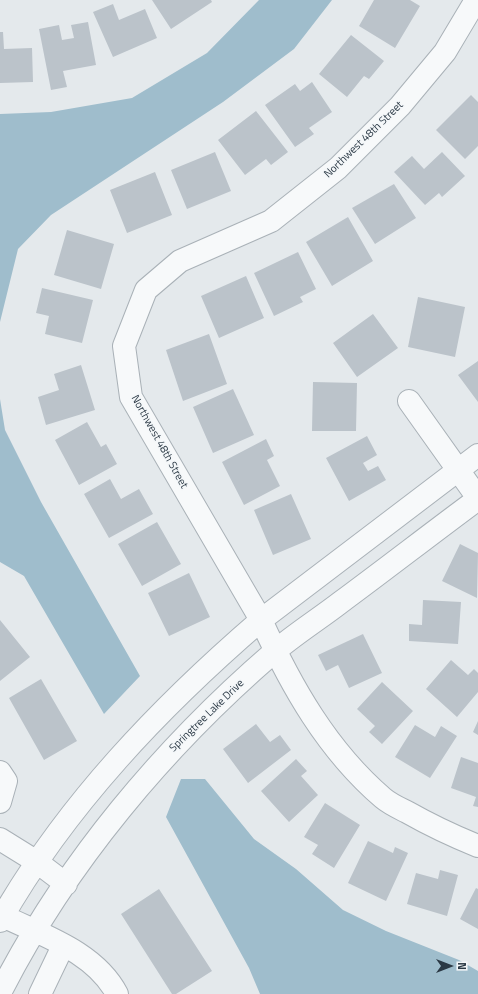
<!DOCTYPE html>
<html>
<head>
<meta charset="utf-8">
<style>
	body { margin:0 }
	#map { position:relative; width:478px; height:994px; overflow:hidden; background:#e4e9ec; font-family:"Titillium Web",sans-serif }
	canvas { display:block }
	.north { position:absolute; left:430px; top:946px; width:40px; height:40px; -webkit-text-stroke:3px #f4f7f9; paint-order:stroke; rotate:90deg; font-size:11px; font-weight:700; line-height:16px; text-align:center; color:#2b3945 }
	.north::after { content:''; display:block; margin:auto; width:14px; height:18px; background:#2b3945; clip-path:polygon(50% 0,100% 100%,50% 72%,0 100%) }
</style>
</head>
<body>
<div id="map">
<canvas width="478" height="994"></canvas>
<div class="north">N</div>
</div>
<script>
const context = document.querySelector('canvas').getContext('2d');
context.lineJoin = 'round';
function paint(path, color) {
  context.fillStyle = color;
  context.fill(path, 'evenodd');
}
function stroke(path, color, width, dash) {
  context.strokeStyle = color;
  context.lineWidth = width;
  context.lineCap = dash ? 'butt' : 'round';
  context.setLineDash(dash || []);
  context.stroke(path);
}
function write(font, color, halo, rows, align = 'center') {
  context.font = font + ' "Titillium Web",sans-serif';
  context.lineWidth = 3;
  context.setLineDash([]);
  context.textBaseline = 'middle';
  context.strokeStyle = halo;
  context.fillStyle = color;
  for (const [text, x, y, turn = 0] of rows) {
    context.save();
    context.translate(x, y);
    context.rotate((+turn || 0) * Math.PI / 180);
    context.textAlign = isNaN(turn) ? turn : align;
    if (halo) context.strokeText(text, 0, 0);
    context.fillText(text, 0, 0);
    context.restore();
  }
}
const water = new Path2D(`
	M259 0H332L294 49 223 102 51 215 18 249 0 322V114L51 112 132 98 207 53Z
	M0 399 5 430 41 502 140 676 104 714 24 576 0 562Z
	M181 779H205L254 839 296 869 343 910 386 931 459 960 478 971V994H260L249 968 166 817Z`);
const building = new Path2D(`
	M152 0H211L212 2 171 29Z
	M374 0H410L420 6 395 48 359 26Z
	M113 4 119 20 145 9 157 38 113 57 93 12Z
	M88 22 96 65 63 71 67 87 51 90 39 29 59 25 62 40 74 38 71 25Z
	M0 32H3L4 49 32 48 33 82 0 83Z
	M351 35 384 61 369 79 364 76 347 97 319 74Z
	M312 82 332 112 309 128 314 134 295 147 265 105 295 84 300 91Z
	M471 95 478 102V146L465 159 436 130Z
	M256 111 288 152 271 165 266 159 245 175 218 140Z
	M215 152 231 191 187 209 171 170Z
	M442 152 465 176 442 197 439 193 425 205 394 172 412 156 424 169Z
	M155 172 172 215 127 233 110 190Z
	M394 184 416 218 375 244 352 208Z
	M348 217 373 261 332 286 306 242Z
	M67 230 114 244 101 289 54 275Z
	M298 252 316 289 300 297 303 302 274 316 254 273Z
	M246 276 264 318 219 338 201 296Z
	M42 288 93 300 82 343 45 334 49 316 36 313Z
	M418 297 465 307 455 357 408 347Z
	M373 314 398 348 357 377 333 343Z
	M209 334 227 384 183 401 166 350Z
	M478 361V402L458 375Z
	M81 365 95 410 46 425 38 397 59 390 54 374Z
	M313 382 357 383 356 431H312Z
	M233 389 254 435 213 453 193 407Z
	M87 422 101 447 106 444 117 464 79 485 55 440Z
	M367 436 377 455 363 463 368 471 378 466 386 480 349 501 326 458Z
	M266 439 274 456 267 460 280 486 244 505 222 462Z
	M110 479 121 499 139 489 153 514 109 538 84 494Z
	M291 494 311 539 273 555 254 510Z
	M157 522 181 564 142 586 118 544Z
	M460 544 478 553 477 598 442 581Z
	M189 573 210 617 169 636 148 593Z
	M423 600 461 602 458 644 409 641V624L422 625Z
	M0 620 30 657 0 681Z
	M363 634 382 673 349 688 338 665 326 671 318 655Z
	M451 660 468 675 474 669 478 673V692L457 717 426 689Z
	M41 679 77 741 44 760 9 698Z
	M382 682 413 711 382 744 369 732 375 726 357 709Z
	M478 721V735L473 732Z
	M256 724 270 742 280 735 291 750 248 783 223 749Z
	M415 725 435 737 441 726 457 736 430 778 395 757Z
	M461 757 478 763V807L473 806 476 797 451 788Z
	M296 759 307 771 301 776 318 795 289 822 261 791Z
	M325 803 360 825 334 868 312 854 318 845 304 837Z
	M368 841 393 853 395 847 408 853 386 901 348 883Z
	M440 870 458 875 447 916 407 904 416 873 438 879Z
	M476 888 478 889V929L460 919Z
	M159 889 212 971 176 994H172L121 914Z`);
const minor = new Path2D(`
	M476 0 445 52 400 106 338 168 271 221 180 261 146 290 124 346 131 397 261 620C291 686 327 750 383 798 390 804 399 808 407 812 430 825 453 836 478 846
	M409 401 478 498
	M0 772 6 781 0 802
	M0 839 37 862 66 884
	M3 916C44 936 95 952 117 994
	M0 921C66 805 160 707 261 620L478 455
	M0 993C66 863 164 747 274 652 295 634 319 619 341 602 387 568 432 533 478 499
	M40 994 63 946`);
const streetNames = [
	["Northwest 48th Street",364,140,-44],
	["Northwest 48th Street",159,442,61],
	["Springtree Lake Drive",207,716,-44]
];
paint(water, '#9fbdcc');
paint(building, '#bbc3ca');
stroke(minor, '#a9b1b7', 24);
stroke(minor, '#f7f9fa', 22);
write('11px', '#2b3945', '#f4f7f9', streetNames);
</script>
</body>
</html>
